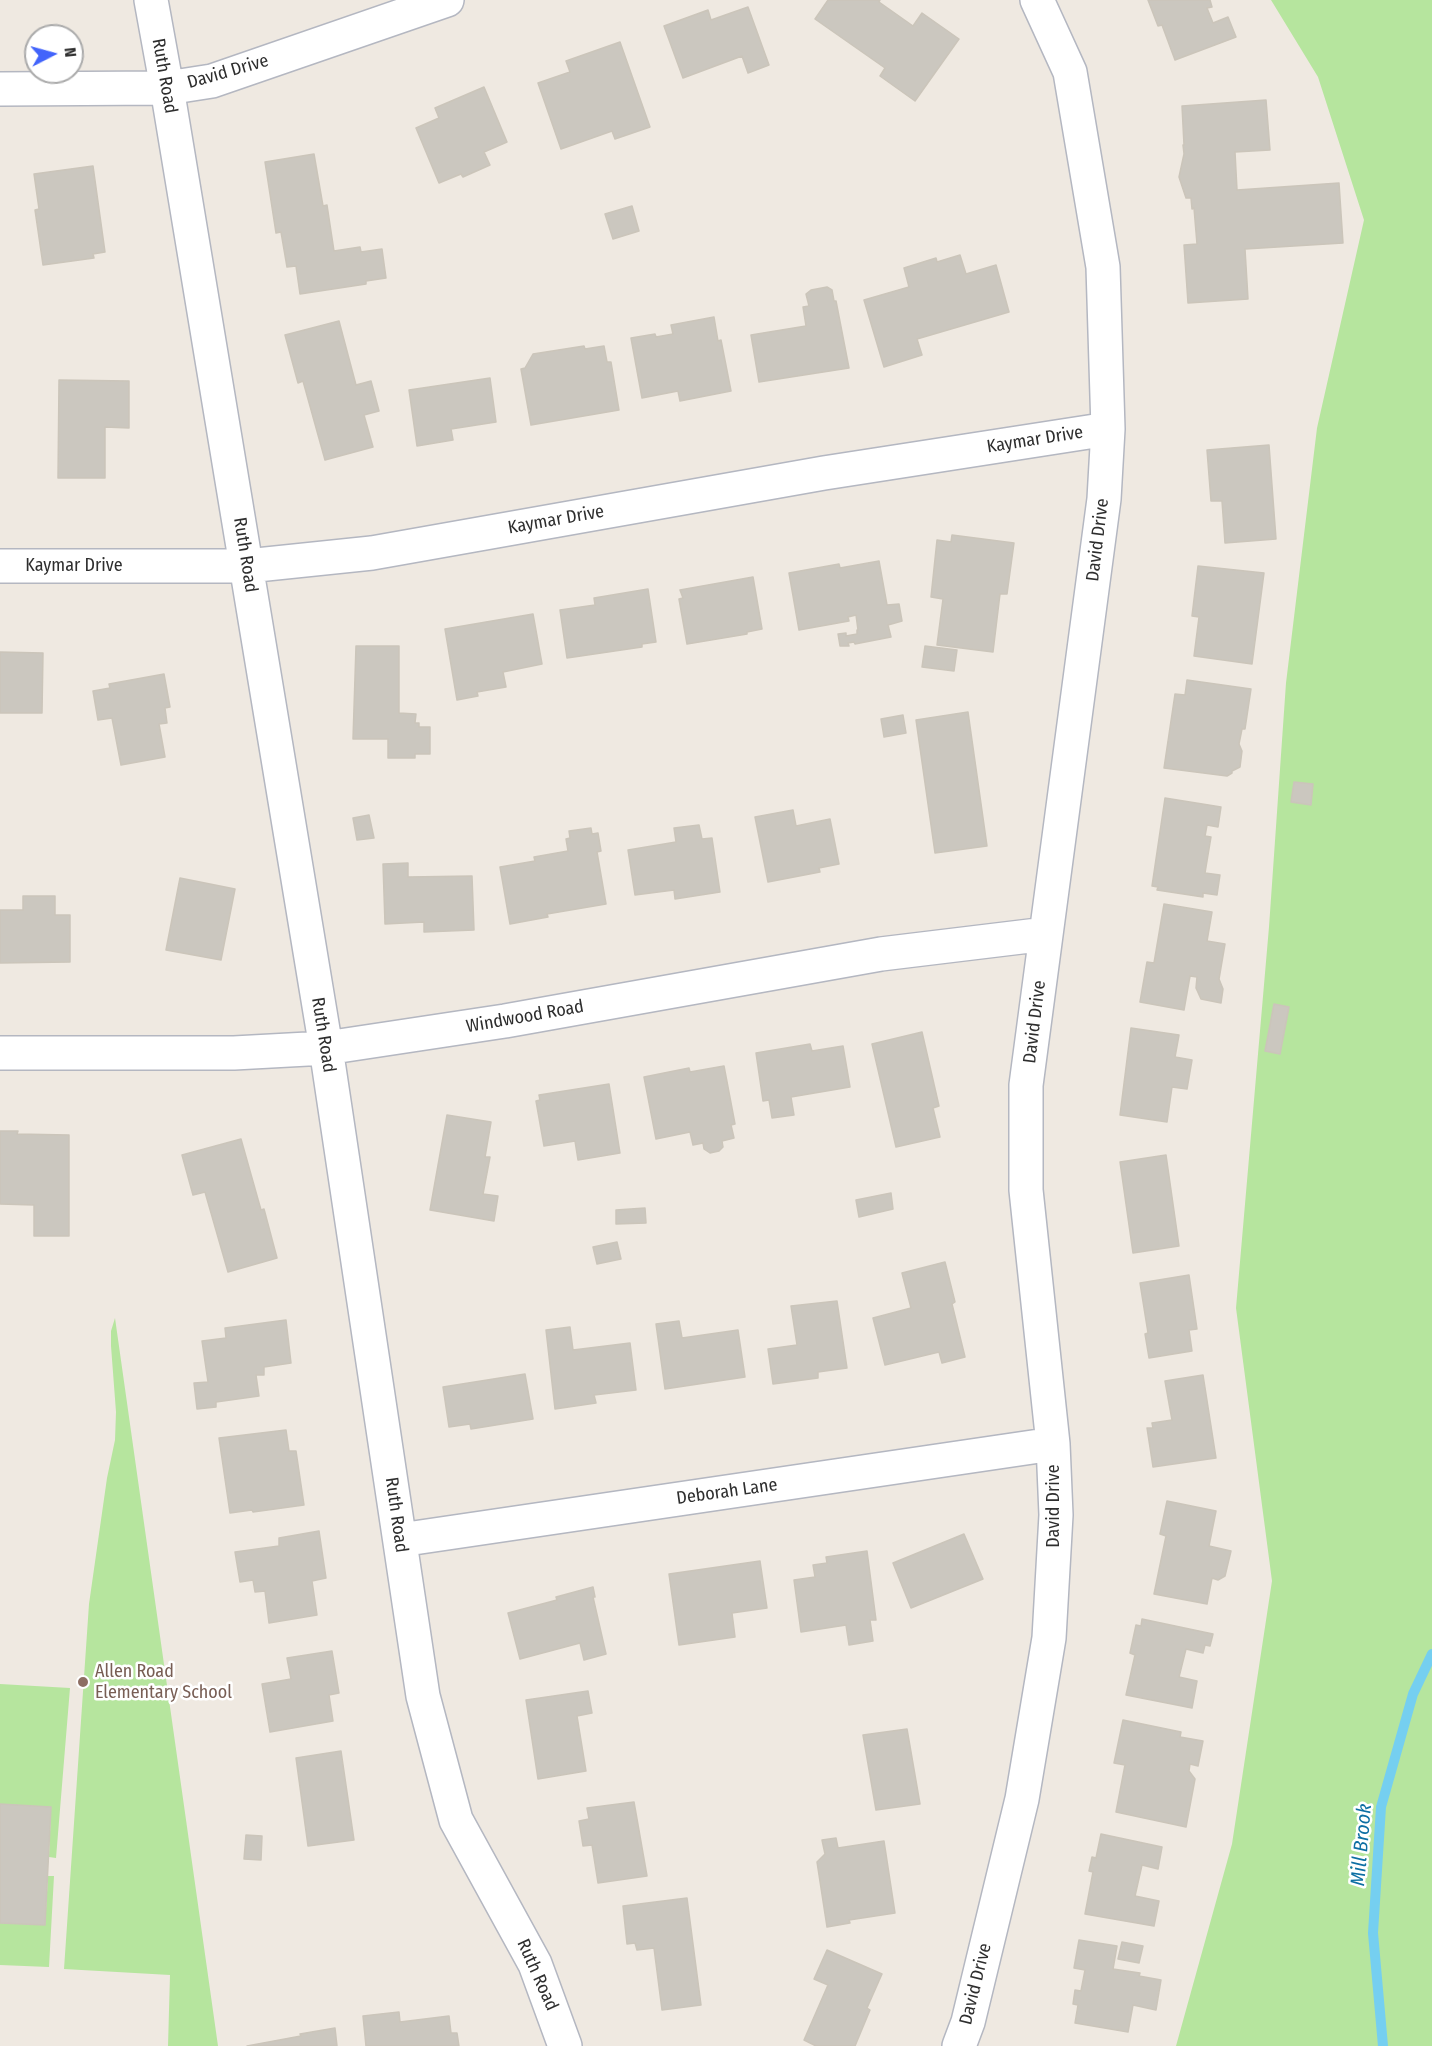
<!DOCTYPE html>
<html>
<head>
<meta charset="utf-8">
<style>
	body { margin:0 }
	#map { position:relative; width:1432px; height:2046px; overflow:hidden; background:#efe9e1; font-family:"Fira Sans Condensed",sans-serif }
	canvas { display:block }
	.north { position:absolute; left:24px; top:24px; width:60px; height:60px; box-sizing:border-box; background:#fff; border:2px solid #ababab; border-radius:50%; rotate:84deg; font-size:16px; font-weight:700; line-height:24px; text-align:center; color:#2e2e2e }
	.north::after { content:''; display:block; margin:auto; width:21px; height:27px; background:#4264fb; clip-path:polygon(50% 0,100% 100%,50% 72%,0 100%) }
</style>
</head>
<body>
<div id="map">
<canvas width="1432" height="2046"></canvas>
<div class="north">N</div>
</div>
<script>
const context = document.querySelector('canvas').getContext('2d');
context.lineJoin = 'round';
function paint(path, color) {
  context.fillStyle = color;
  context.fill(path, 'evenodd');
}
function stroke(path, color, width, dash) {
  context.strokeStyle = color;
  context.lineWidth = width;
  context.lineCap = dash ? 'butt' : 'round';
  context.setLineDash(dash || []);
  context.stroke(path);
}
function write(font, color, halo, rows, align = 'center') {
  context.font = font + ' "Fira Sans Condensed",sans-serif';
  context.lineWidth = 5;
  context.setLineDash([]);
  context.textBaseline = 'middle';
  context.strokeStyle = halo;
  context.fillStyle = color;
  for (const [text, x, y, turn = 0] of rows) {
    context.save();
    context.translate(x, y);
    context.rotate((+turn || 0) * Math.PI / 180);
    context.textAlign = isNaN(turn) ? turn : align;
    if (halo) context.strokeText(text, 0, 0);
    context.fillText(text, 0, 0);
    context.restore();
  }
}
const green = new Path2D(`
	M1271 0H1432V2046H1176L1232 1844 1272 1581 1236 1308 1269 927 1286 683 1317 428 1364 220 1318 77Z
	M115 1318 218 2046H168L170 1975 64 1969 89 1604 107 1478 115 1440 116 1412 111 1346V1331Z
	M0 1684 70 1688 56 1858 49 1857 51 1807 0 1804Z
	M48 1876H54L49 1967 0 1965V1923L45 1925Z`);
const stream = new Path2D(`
	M1383 2046 1373 1933 1381 1807 1413 1694 1432 1654`);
const building = new Path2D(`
	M828 0H880L879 2 913 26 922 13 959 39 915 101 880 76 885 68 815 19Z
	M1148 0H1210L1212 7 1207 8 1213 23 1228 17 1236 37 1175 60 1162 25 1158 26Z
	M748 7 769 65 748 73 742 56 683 78 664 26 708 10 711 20Z
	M620 42 650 127 615 139 612 131 561 149 538 83 570 72 566 61Z
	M484 87 507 142 484 152 490 165 463 177 461 174 439 183 416 128 439 118 435 108Z
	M1266 100 1270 150 1235 152 1237 190 1339 183 1343 243 1245 249 1248 299 1188 303 1184 245 1197 244 1194 208 1192 209 1191 198H1186L1179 177 1184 154 1183 145H1184L1182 106Z
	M314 154 323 206 327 205 334 251 360 247 361 252 382 249 386 278 366 281V284L300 294 296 266 287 267 281 232 276 233 265 162Z
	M93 166 105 252 93 254 94 258 43 265 35 210 39 209 34 174Z
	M632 206 639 231 613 239 605 214Z
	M960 255 966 274 996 265 1009 312 917 339 922 355 884 367 864 300 909 287 904 268 936 258 937 262Z
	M827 287 832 290 834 301H836L849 368 759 382 751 335 806 326 803 307 809 306 806 294 811 290Z
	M714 317 718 341 721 340 731 391 680 401 678 391 642 398 631 338 655 334 656 337 673 334 671 325Z
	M339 321 356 385 371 381 379 411 364 415 373 447 325 460 303 381 298 383 285 335Z
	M584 346 585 349 604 346 607 362H611L619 410 531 425 521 369 525 368 533 354Z
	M490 378 496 422 451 429 453 440 417 446 409 390Z
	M59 380 129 381V428L105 427V478H58Z
	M1269 445 1276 539 1225 543 1222 501H1211L1207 450Z
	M952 535 1014 543 1007 594H1000L993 652 937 645 943 599 931 597 937 540 951 542Z
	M879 561 887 605 899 604 902 621 888 625 891 637 855 644 854 642 848 643 849 646H840L838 634 846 633V636L857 634V630H858L856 615 848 617 849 621 799 630 789 573 839 564 840 568Z
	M1198 566 1264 573 1252 664 1194 656 1199 617 1192 616Z
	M753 577 762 629 747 632V634L687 644 679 599 683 598 680 590Z
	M648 589 656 642 642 644V647L567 658 560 610 595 605 594 598Z
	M533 614 542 664 503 672 506 687 477 692 478 696 457 700 445 629Z
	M356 646H399V713L416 714 415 723H419V727H430V754H415V758H388V739H353Z
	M925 646 957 650 954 671 922 667Z
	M0 652 43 653 42 713H0Z
	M164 674 170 707 165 708 167 723 159 724 165 757 121 765 112 718 98 720 93 691 110 688 109 684Z
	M1187 680 1251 689 1245 729H1242L1239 744 1242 751 1240 767 1232 771V773L1227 776 1164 768 1175 694 1185 695Z
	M968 712 987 846 935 853 916 720Z
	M903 715 906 733 884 737 881 719Z
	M1294 782 1313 784 1311 805 1291 802Z
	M1165 798 1221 807 1218 827 1207 825 1205 836 1211 837 1205 873 1220 875 1217 895 1203 893V897L1157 890 1158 887 1152 886Z
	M793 810 796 826 830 819 839 864 819 868 820 872 768 882 755 817Z
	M369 815 374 838 357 840 353 818Z
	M699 825 702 839 712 838 720 892 675 899 674 890 635 895 628 850 676 842 674 828Z
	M591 828 592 834 598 833 601 851 597 852 606 904 547 914 548 917 510 924 500 867 535 861 534 857 568 851 566 839 570 838 569 831Z
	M408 863V877L472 876 474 930 424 932V922L385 924 383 864Z
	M180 878 235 889 221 960 166 950Z
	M23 896H55V915H70V962L0 963V910H23Z
	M1164 904 1212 912 1207 941 1225 944 1219 979 1223 989 1221 1003 1201 999 1196 988 1197 977 1190 976 1184 1010 1140 1002 1147 962 1154 963Z
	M1274 1004 1289 1007 1280 1054 1265 1051Z
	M1131 1028 1179 1035 1175 1057 1192 1060 1187 1089 1172 1087 1167 1122 1120 1115Z
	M922 1032 939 1106 933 1108 940 1137 896 1147 872 1044Z
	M810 1044 812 1051 843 1046 850 1087 791 1097 794 1115 772 1118 769 1100 763 1101 756 1053Z
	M724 1066 735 1124 731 1125 734 1138 722 1141 723 1147 719 1151 710 1153 704 1149 703 1143 693 1145 690 1132 656 1139 644 1077 689 1068 690 1072Z
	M609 1084 620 1153 578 1160 575 1141 544 1146 536 1101 540 1100 539 1095Z
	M447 1115 491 1122 485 1157H490L483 1194 498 1196 494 1221 430 1210Z
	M0 1131H18L17 1134 69 1135V1236H34V1205L0 1204Z
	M241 1139 261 1210 264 1209 277 1258 228 1272 205 1192 193 1195 182 1155Z
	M1166 1155 1179 1246 1133 1253 1120 1162Z
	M891 1193 893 1209 859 1217 856 1200Z
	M645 1208 646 1223 616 1224V1210Z
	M617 1242 621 1259 597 1264 593 1247Z
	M945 1262 955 1302 952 1304 965 1357 942 1363 939 1352 885 1365 873 1318 911 1308 902 1273Z
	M1189 1275 1197 1329 1189 1330 1192 1351 1149 1358 1145 1334 1148 1333 1140 1283Z
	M837 1301 847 1368 818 1372V1378L773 1384 768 1349 797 1345 791 1306Z
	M286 1320 291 1363 264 1367V1375H256L259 1396 216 1402V1407L197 1409 194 1383 208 1382 202 1341 226 1338 225 1328Z
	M679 1321 682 1338 738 1330 745 1377 665 1389 656 1324Z
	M570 1327 573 1350 630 1343 636 1390 594 1395 596 1403 555 1409 546 1330Z
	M525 1374 533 1419 471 1429 470 1424 449 1427 443 1387Z
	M1203 1375 1216 1458 1153 1467 1147 1428H1153L1152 1423 1172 1420 1165 1381Z
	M286 1430 289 1451H296L304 1505 253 1512 252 1510 230 1513 219 1438Z
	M1167 1501 1216 1511 1209 1546 1231 1551 1225 1576 1218 1580 1212 1578 1207 1604 1154 1594 1166 1536 1160 1534Z
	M319 1531 326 1578 312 1581 317 1615 269 1623 265 1591 255 1592 253 1580 240 1582 235 1552 279 1546V1538Z
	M964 1534 983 1579 911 1608 893 1563Z
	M867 1551 876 1620H870L873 1641 849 1645 846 1625 801 1632 794 1580 815 1577 813 1565 827 1563 826 1557Z
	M760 1561 767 1608 732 1613 735 1637 679 1645 669 1574Z
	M593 1587 595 1597H593L606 1654 584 1660 580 1643 520 1659 508 1613 557 1600 556 1597Z
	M1142 1619 1213 1634 1210 1646 1205 1645 1203 1653 1186 1649 1179 1677 1197 1681 1192 1708 1126 1695 1135 1655 1130 1653 1136 1625 1141 1626Z
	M332 1651 339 1693 329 1695 333 1721 270 1732 262 1684 291 1679 287 1658Z
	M588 1691 592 1713 577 1716 586 1771 538 1779 526 1700Z
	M1123 1720 1181 1732 1180 1737 1203 1741 1198 1766 1190 1764 1189 1771 1195 1779 1186 1827 1116 1812 1125 1765 1114 1763Z
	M907 1729 920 1804 876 1810 863 1735Z
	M341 1751 354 1840 308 1846 296 1758Z
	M634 1802 647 1876 598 1883 592 1845 583 1846 579 1821 589 1819 587 1808Z
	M0 1804 51 1807 45 1925 0 1923Z
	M1101 1834 1162 1847 1158 1869 1142 1865 1135 1896 1159 1901 1154 1926 1085 1914 1093 1872 1089 1871 1092 1857 1096 1858Z
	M246 1835 262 1836 261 1860 244 1859Z
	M836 1838 838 1848 884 1841 895 1913 849 1920 850 1923 827 1927 817 1862 825 1854 822 1840Z
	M687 1898 701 2005 662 2010 654 1948 637 1950 635 1943 627 1944 623 1906Z
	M1079 1940 1117 1946 1113 1969 1140 1973 1139 1976 1161 1980 1156 2010 1133 2005 1128 2032 1075 2023 1078 2005 1073 2004 1075 1990 1081 1991 1085 1970 1074 1968Z
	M1122 1942 1143 1946 1139 1963 1118 1959Z
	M827 1950 882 1974 867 2008 870 2010 855 2046H816L804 2040 828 1985 814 1979Z
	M399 2012 400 2022 449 2016 451 2033H457L459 2046H366L363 2016Z
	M335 2028 337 2046H247L301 2036 300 2034Z`);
const street = new Path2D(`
	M151 0 167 88 326 1048 423 1696 456 1820 535 1964 565 2046
	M0 89 167 88 212 81 447 0
	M0 566H247L372 553 824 473 1108 429
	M0 1053H234L326 1048 505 1021 881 954 1046 934
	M400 1540 1053 1444
	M959 2046 968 2022 1022 1799 1049 1638 1056 1515 1053 1444 1026 1190V1085L1104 499 1108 429 1103 267 1070 72 1037 0`);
const markers = [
	[83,1682,6,"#8d6e63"]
];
const streetNames = [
	["David Drive",228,72,-16],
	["Ruth Road",164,76,80],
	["Kaymar Drive",1035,440,-9],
	["Kaymar Drive",556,520,-10],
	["David Drive",1098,540,-83],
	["Ruth Road",245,555,81],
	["Kaymar Drive",74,566],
	["Windwood Road",525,1017,-10],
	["David Drive",1035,1022,-83],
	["Ruth Road",323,1035,81],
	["Deborah Lane",727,1492,-8],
	["David Drive",1054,1506,-90],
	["Ruth Road",396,1515,82],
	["Ruth Road",537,1975,66],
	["David Drive",976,1984,-76]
];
const educationNames = [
	["Allen Road",95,1672],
	["Elementary School",95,1693]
];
const waterNames = [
	["Mill Brook",1362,1845,-85]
];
paint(green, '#b6e59e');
stroke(stream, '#75cff0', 10);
paint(building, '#cbc7bf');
stroke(building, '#cbc5ba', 1.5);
stroke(street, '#b4b7c1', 36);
stroke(street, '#fff', 33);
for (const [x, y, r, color] of markers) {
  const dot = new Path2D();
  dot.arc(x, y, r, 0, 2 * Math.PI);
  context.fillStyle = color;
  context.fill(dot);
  stroke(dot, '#fff', 2);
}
write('18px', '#2e2e2e', '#fff', streetNames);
write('18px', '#785e54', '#fff', educationNames, 'left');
write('italic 20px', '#0d6fa3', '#fff', waterNames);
</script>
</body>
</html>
